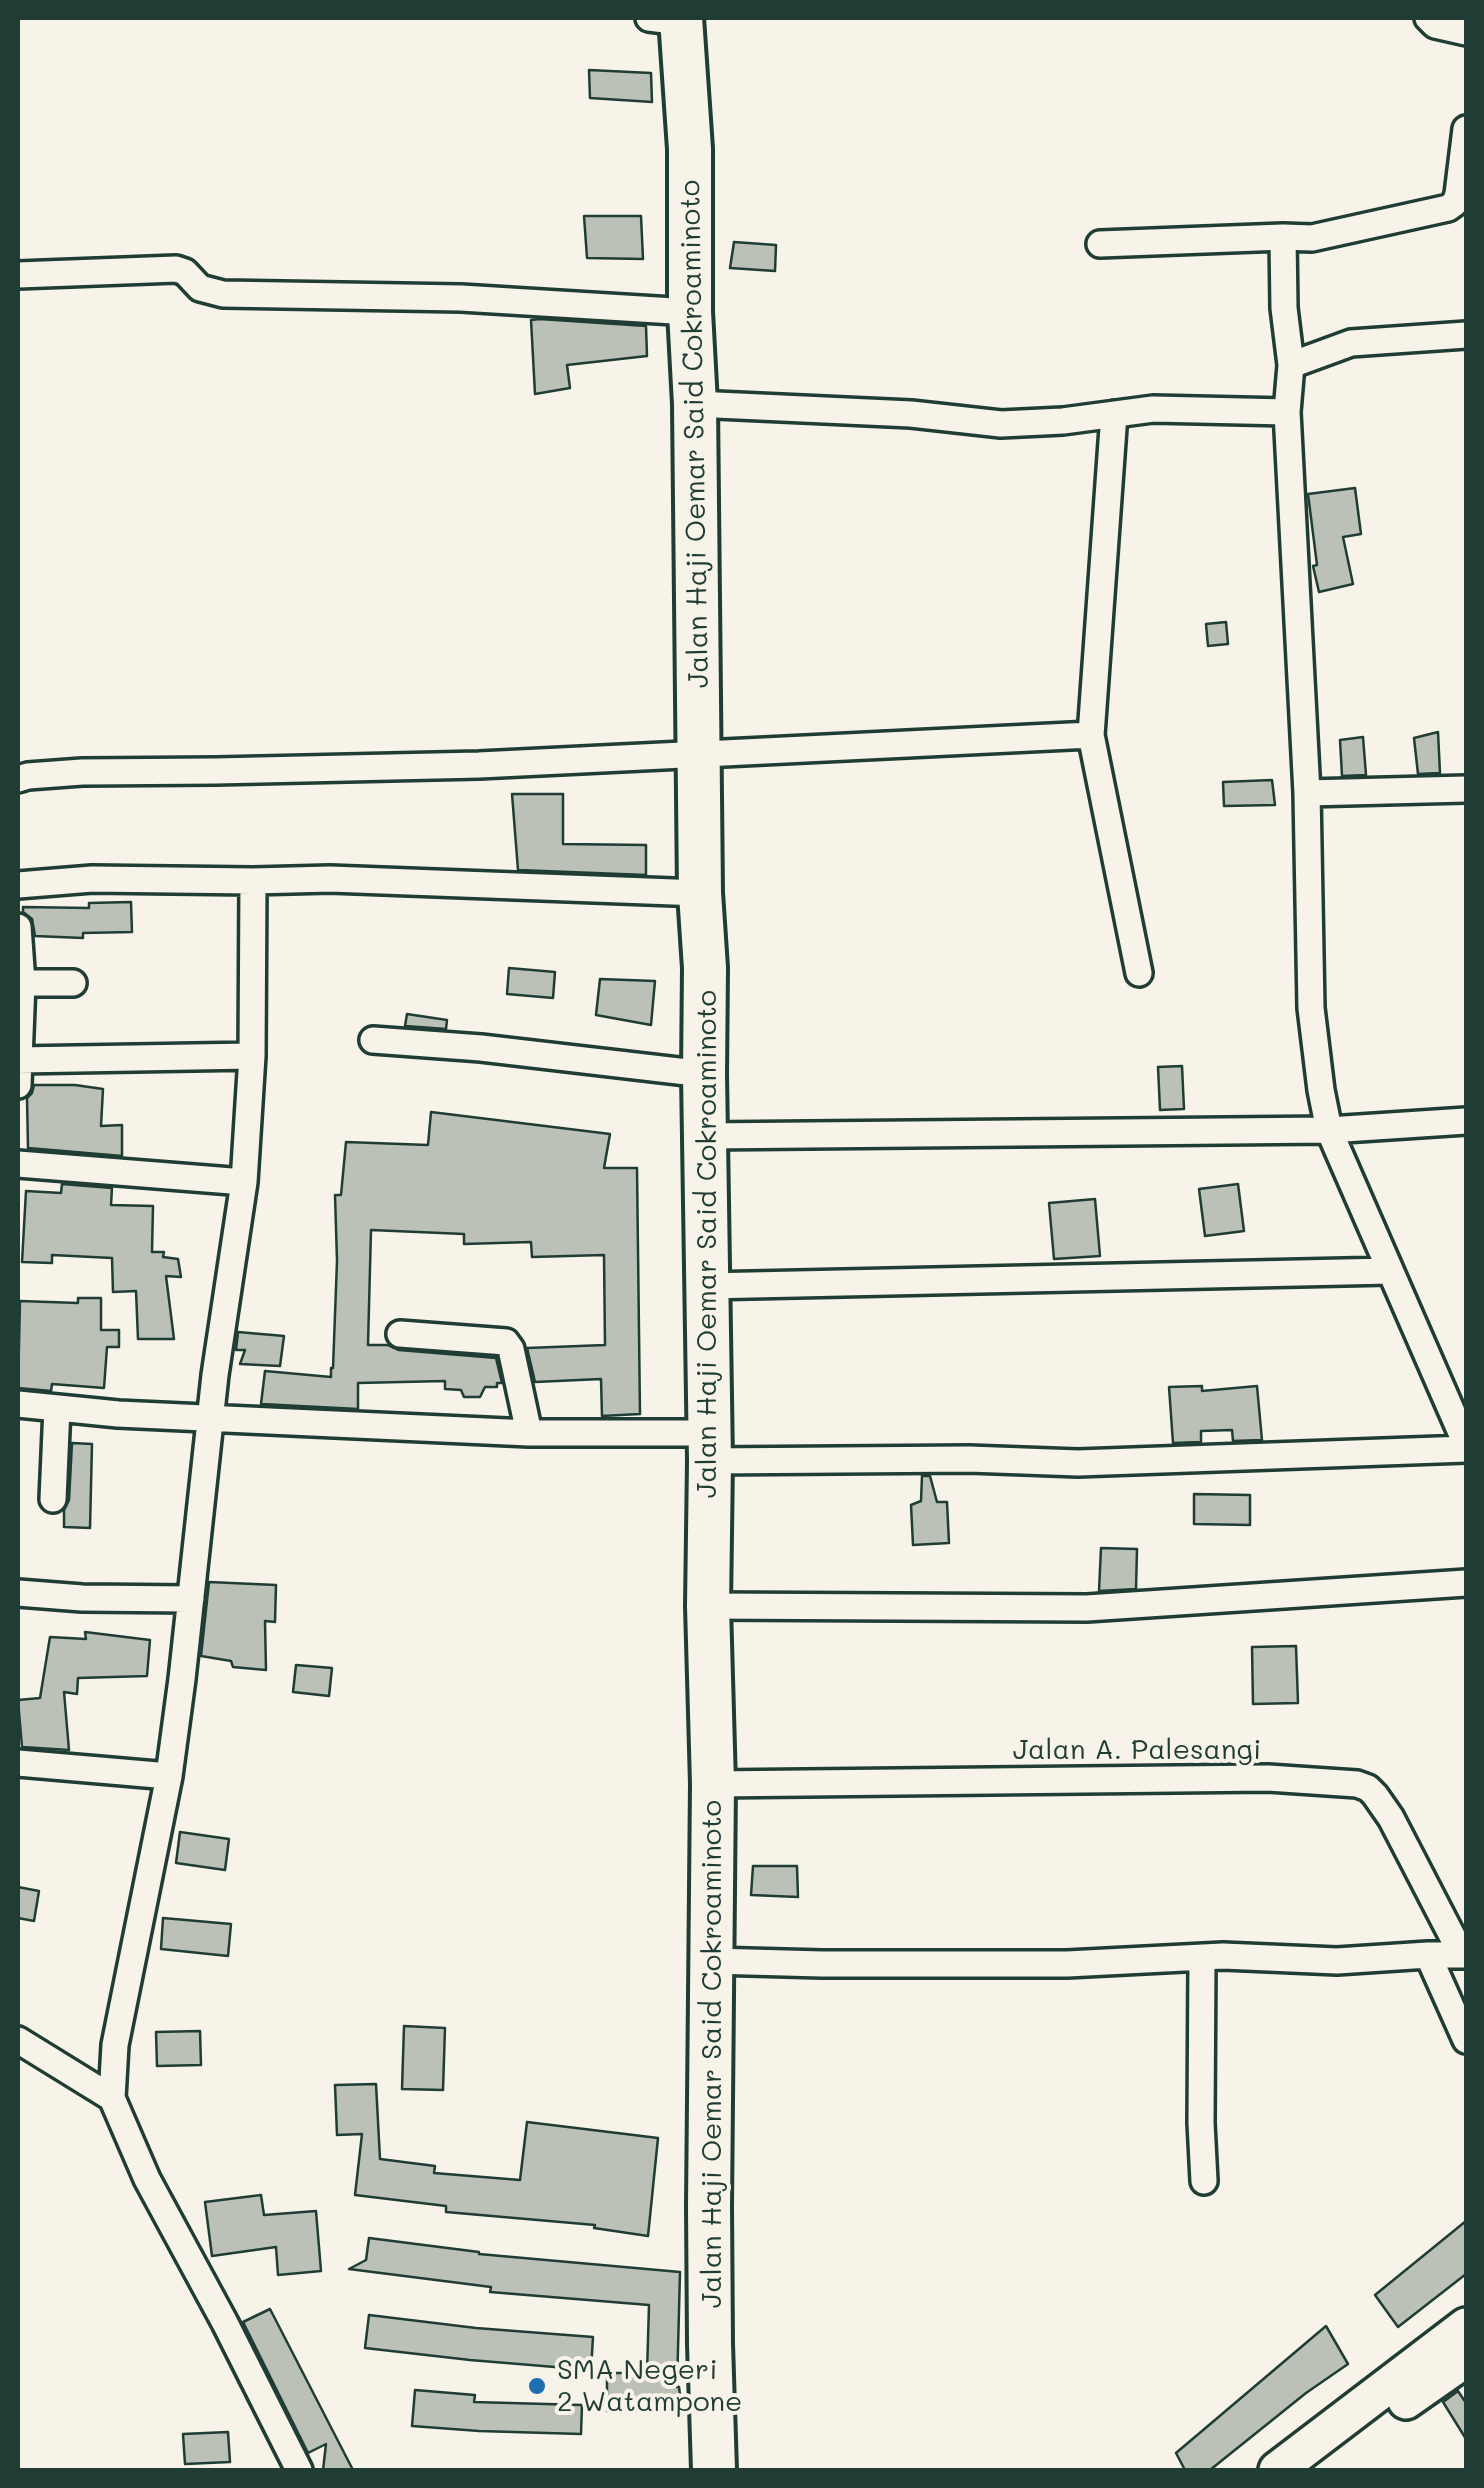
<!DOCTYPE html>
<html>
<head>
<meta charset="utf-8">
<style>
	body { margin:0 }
	#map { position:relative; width:1484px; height:2488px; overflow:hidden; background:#f7f3e8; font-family:Mali,sans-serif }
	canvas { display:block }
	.frame { position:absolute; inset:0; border:20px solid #1f3d34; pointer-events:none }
</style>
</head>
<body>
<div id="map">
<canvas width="1484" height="2488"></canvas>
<div class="frame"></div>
</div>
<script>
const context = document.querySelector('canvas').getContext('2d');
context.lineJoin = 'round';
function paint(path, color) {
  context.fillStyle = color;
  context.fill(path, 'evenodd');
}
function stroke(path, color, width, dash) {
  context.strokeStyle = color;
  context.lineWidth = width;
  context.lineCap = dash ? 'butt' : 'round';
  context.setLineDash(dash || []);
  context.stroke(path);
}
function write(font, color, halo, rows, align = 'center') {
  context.font = font + ' Mali,sans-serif';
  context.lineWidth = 8;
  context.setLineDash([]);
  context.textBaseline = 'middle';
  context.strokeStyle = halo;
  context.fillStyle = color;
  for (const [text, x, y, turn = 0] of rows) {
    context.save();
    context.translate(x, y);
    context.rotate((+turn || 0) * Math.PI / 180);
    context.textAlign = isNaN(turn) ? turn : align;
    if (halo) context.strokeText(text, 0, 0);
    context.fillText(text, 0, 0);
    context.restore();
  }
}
const building = new Path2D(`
	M589 70 651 73 652 102 590 98Z
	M584 216H641L643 259 587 258Z
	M734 242 776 245 775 271 730 268Z
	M540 319 646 326 647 356 567 365 570 388 535 394 531 320Z
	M1355 488 1361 534 1343 537 1353 584 1319 592 1313 566 1317 565 1308 494Z
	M1226 622 1228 644 1208 646 1206 624Z
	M1438 732 1440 773 1418 774 1414 738Z
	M1363 737 1366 775 1342 776 1340 740Z
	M1272 780 1275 805 1224 806 1223 782Z
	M512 794H563V844L646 845V875L518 870Z
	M131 902 132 932 83 933V938L35 936 32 919 23 912V907L89 908V903Z
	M509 968 555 972 553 998 507 994Z
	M600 979 655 981 651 1025 596 1015Z
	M407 1014 447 1020 446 1029 405 1026Z
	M1182 1066 1184 1109 1160 1110 1158 1067Z
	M34 1085H75L103 1089 101 1126 122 1125V1156L28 1148 27 1098 32 1093Z
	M431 1112 610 1134 604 1168H637L640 1414 602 1416 601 1379 535 1382 527 1348 605 1345 604 1255 532 1257 531 1242 464 1244V1234L371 1230 368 1345H388L399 1350 496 1358 502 1383H497V1387H485L480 1397H464L461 1390 445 1389V1381L358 1383V1409L261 1404 265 1371 331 1377V1368H333L337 1261 335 1195H341L346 1142 428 1145Z
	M62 1184 112 1188 111 1205 153 1206 152 1252H164L163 1257 178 1259 181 1277 166 1276 174 1339H138L136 1291 113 1292 112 1258 52 1255V1263L22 1262 26 1191 61 1193Z
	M1238 1184 1244 1231 1205 1236 1199 1189Z
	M1095 1199 1100 1256 1054 1259 1049 1203Z
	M78 1298H101V1330H119V1347H107L104 1388 52 1384 51 1391 18 1388 20 1301 78 1303Z
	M238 1332 284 1336 280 1366 240 1364 245 1350H236Z
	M1202 1386V1391L1257 1386 1262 1440 1233 1441 1232 1430 1201 1431V1442L1173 1443 1169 1387Z
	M72 1443 92 1444 90 1528 64 1527V1510L69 1500Z
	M922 1476H930L937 1502H947L949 1543 913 1545 911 1505 921 1501Z
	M1194 1494 1250 1495V1525L1194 1524Z
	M1101 1548 1137 1549 1136 1589 1099 1591Z
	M209 1582 276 1585 275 1622 265 1621 266 1670 233 1667 231 1661 201 1656Z
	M85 1632 150 1640 147 1676 78 1678 77 1694 64 1692 69 1750 22 1747 18 1700 40 1698 50 1637 86 1639Z
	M1296 1646 1298 1703 1253 1704 1252 1647Z
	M296 1665 332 1668 329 1696 293 1692Z
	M180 1832 229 1839 225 1870 176 1863Z
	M753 1866H797L798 1897 751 1895Z
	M18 1887 39 1891 34 1921 18 1918Z
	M163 1918 231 1924 228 1956 161 1949Z
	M404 2026 445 2028 443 2090 402 2089Z
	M200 2031 201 2065 157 2066 156 2032Z
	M376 2084 380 2159 435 2166 434 2173 520 2180 527 2122 658 2138 648 2236 594 2228 595 2225 446 2212V2206L355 2195 362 2134 337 2135 335 2085Z
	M261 2195 264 2215 316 2211 321 2271 278 2275 276 2247 212 2256 205 2202Z
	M1466 2221V2274L1398 2327 1375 2295Z
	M369 2238 479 2252V2254L680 2272 677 2387H679L681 2403 640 2408V2411H607V2373H647L649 2305 490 2292 491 2287 349 2269 366 2260Z
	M270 2309 337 2439 353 2470H323L326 2444 308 2453 243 2322Z
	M369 2315 476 2328 593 2337 591 2370 470 2360 365 2348Z
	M1326 2326 1348 2364 1306 2393 1210 2470H1185L1176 2453Z
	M415 2390 475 2395 474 2402 582 2405 581 2434 479 2431 412 2426Z
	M1458 2391 1466 2403V2439L1443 2402Z
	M228 2432 230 2462 185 2464 183 2434Z`);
const minor = new Path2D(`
	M649 18 681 22
	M1428 18 1435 25 1466 32
	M1466 129 1458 194 1455 203 1448 208 1312 238 1283 237 1284 308 1291 365 1287 412 1307 793 1311 1008 1321 1090 1329 1130 1466 1444
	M1100 244 1283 237
	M18 275 176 269 185 272 200 288 223 294 461 298 690 312
	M1291 365 1351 343 1466 335
	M695 404 911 414 1001 424 1063 421 1153 409 1287 412
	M1114 414 1091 735 1139 973
	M18 779 28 776 82 772 216 771 479 765 1091 735
	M1307 793 1466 789
	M253 881 252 1056 244 1182 215 1375 182 1679 169 1776 115 2045 112 2098 147 2179 225 2323 299 2470
	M18 885 92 879 253 881 330 879 700 893
	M18 927 22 983 18 1085
	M22 983H73
	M373 1040 481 1048 704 1074
	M18 1060 252 1056
	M705 1136 1329 1130 1466 1121
	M18 1164 244 1182
	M706 1286 1390 1271
	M400 1334 506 1342 511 1349 529 1433
	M18 1404 118 1414 529 1433H709
	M710 1461 969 1459 1078 1463 1466 1449
	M53 1499 57 1408
	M18 1593 82 1598 191 1599
	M708 1606 1087 1608 1466 1583
	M18 1763 169 1776
	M713 1784 1268 1778 1357 1784 1368 1788 1375 1795 1391 1818 1462 1955
	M1428 1955 1466 2040
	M1202 1958 1201 2123 1204 2181
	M712 1961 822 1964H1067L1223 1956 1337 1961 1428 1955H1466
	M18 2040 112 2098`);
const secondary = new Path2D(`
	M1406 2401 1466 2359
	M1277 2470 1466 2326`);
const trunk = new Path2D(`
	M681 18 690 149V312L695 404 700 893 705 968 704 1074 710 1461 708 1606 713 1784 709 2206 710 2344 714 2470`);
const markers = [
	[537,2386,10,"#1f6fb2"]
];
const streetNames = [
	["Jalan Haji Oemar Said Cokroaminoto",695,434,-91],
	["Jalan Haji Oemar Said Cokroaminoto",707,1244,-90],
	["Jalan A. Palesangi",1137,1750],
	["Jalan Haji Oemar Said Cokroaminoto",712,2054,-90]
];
const poiNames = [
	["SMA Negeri",557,2370],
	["2 Watampone",557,2402]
];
paint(building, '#bbc1b6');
stroke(building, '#1f3d34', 2.5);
stroke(minor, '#1f3d34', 32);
stroke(secondary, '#1f3d34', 42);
stroke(trunk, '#1f3d34', 50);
stroke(minor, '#f7f3e8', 25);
stroke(secondary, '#f7f3e8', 35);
stroke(trunk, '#f7f3e8', 42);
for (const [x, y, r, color] of markers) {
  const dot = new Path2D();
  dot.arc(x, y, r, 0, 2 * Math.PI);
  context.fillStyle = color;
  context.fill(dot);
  stroke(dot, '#f7f3e8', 4);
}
write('28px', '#1f3d34', '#f7f3e8', streetNames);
write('28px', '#1f3d34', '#f7f3e8', poiNames, 'left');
</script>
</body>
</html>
